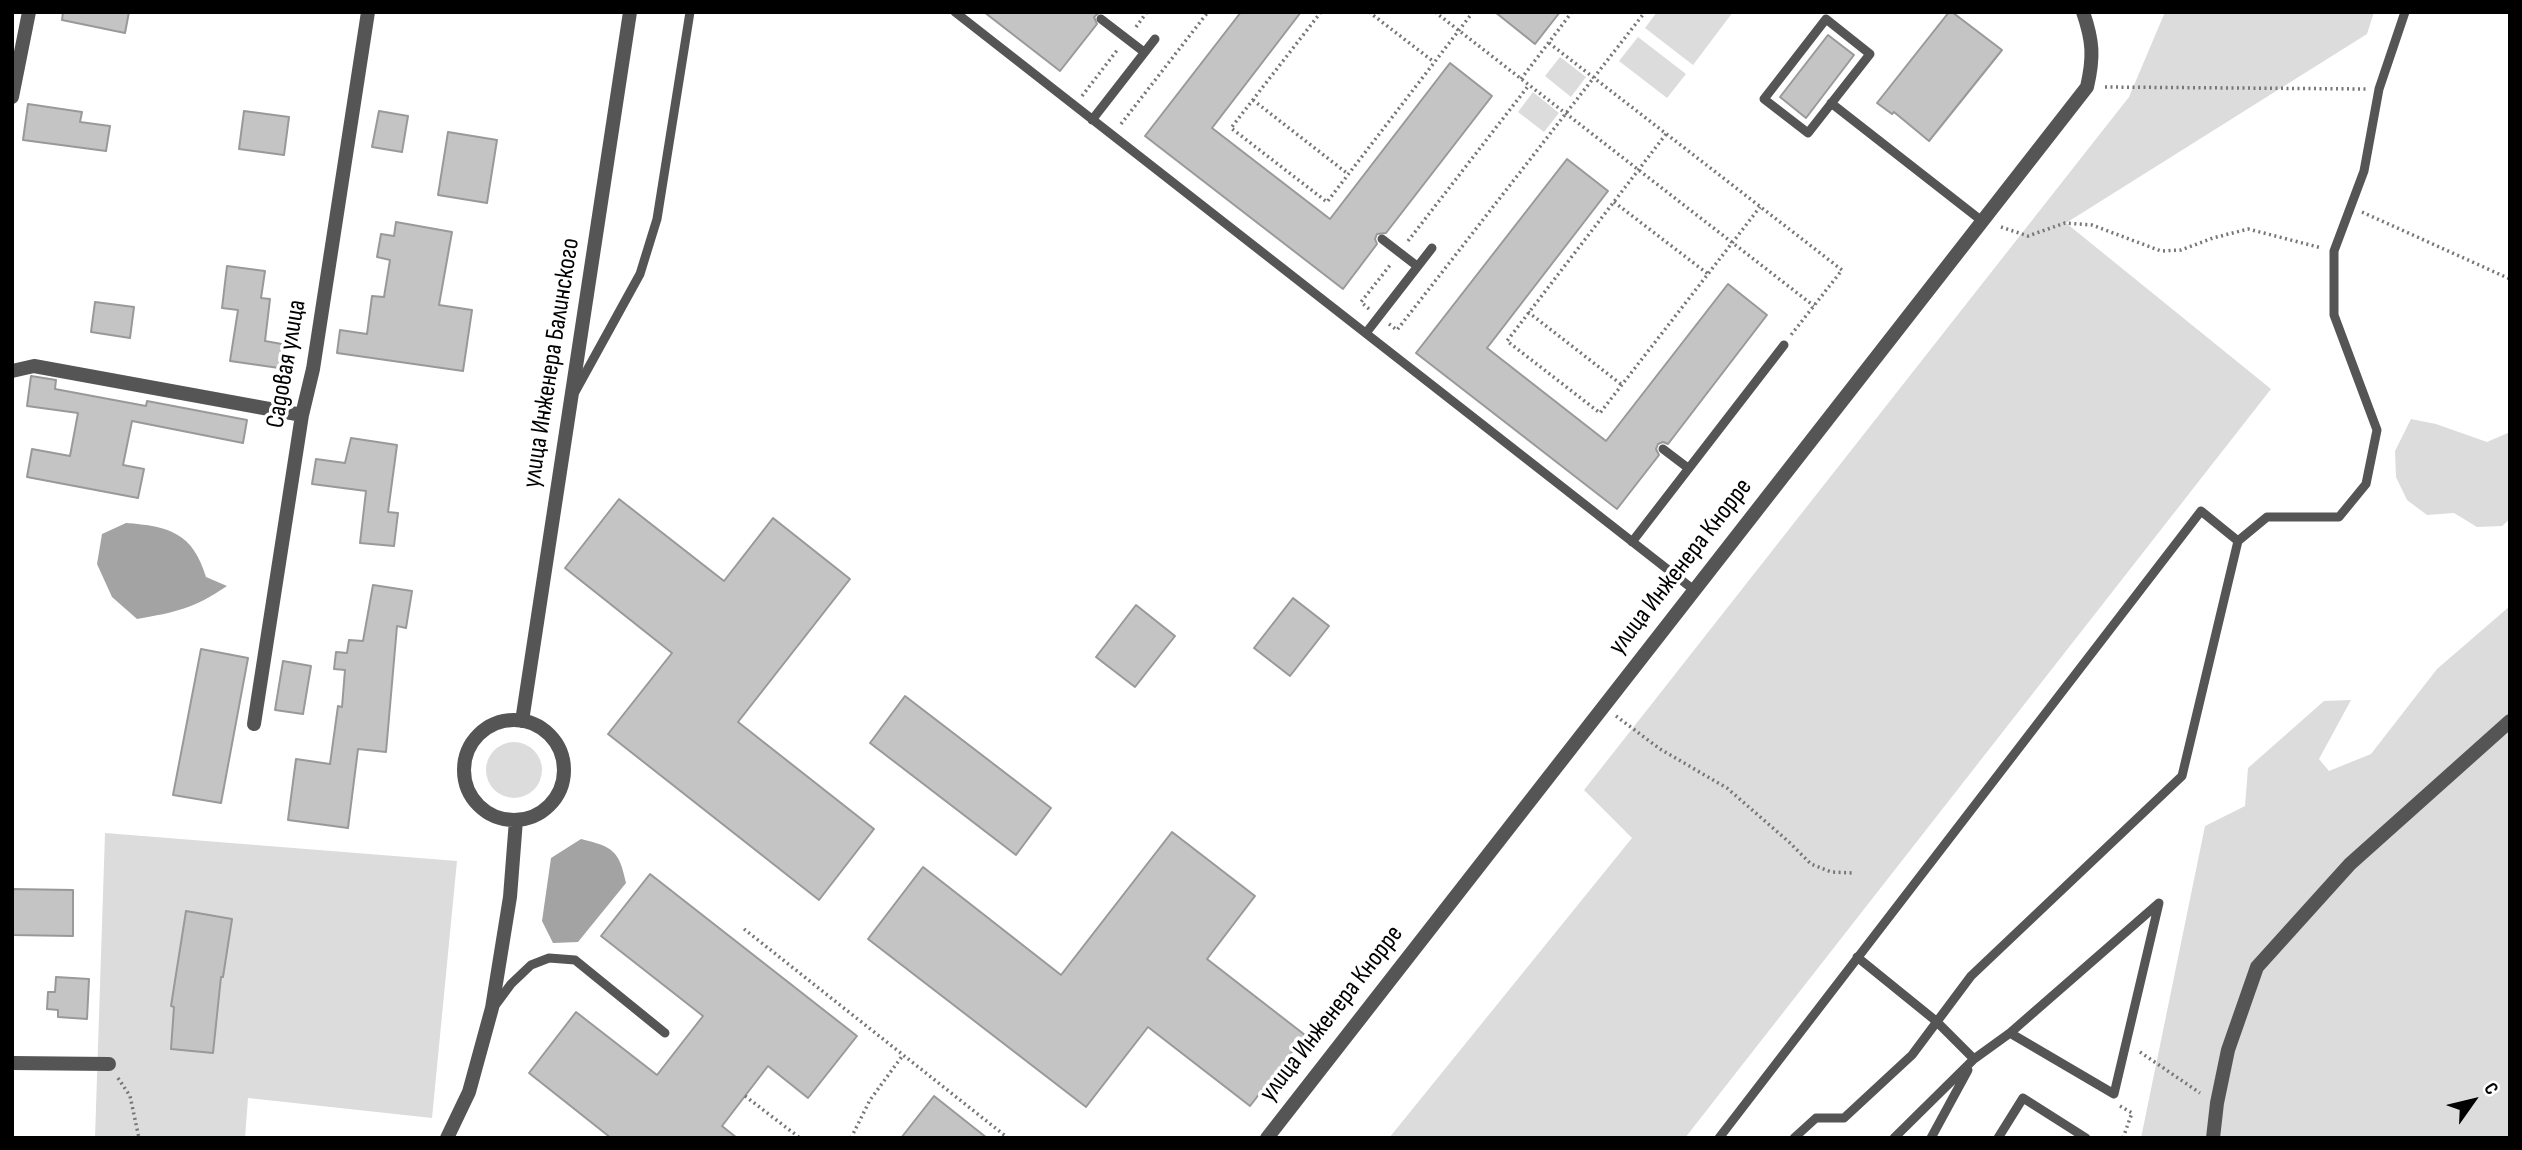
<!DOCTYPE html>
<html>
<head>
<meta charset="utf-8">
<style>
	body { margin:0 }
	#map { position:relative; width:2522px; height:1150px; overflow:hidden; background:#fff; font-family:"Sofia Sans Condensed",sans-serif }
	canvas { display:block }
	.frame { position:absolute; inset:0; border:14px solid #000; pointer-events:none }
	.north { position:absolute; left:2438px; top:1066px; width:70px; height:70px; -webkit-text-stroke:5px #fff; paint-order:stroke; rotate:56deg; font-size:19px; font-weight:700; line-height:28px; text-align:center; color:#000 }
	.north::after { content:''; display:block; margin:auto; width:24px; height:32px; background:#000; clip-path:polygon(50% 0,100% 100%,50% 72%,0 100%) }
</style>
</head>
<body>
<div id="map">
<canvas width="2522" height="1150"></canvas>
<div class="frame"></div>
<div class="north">С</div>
</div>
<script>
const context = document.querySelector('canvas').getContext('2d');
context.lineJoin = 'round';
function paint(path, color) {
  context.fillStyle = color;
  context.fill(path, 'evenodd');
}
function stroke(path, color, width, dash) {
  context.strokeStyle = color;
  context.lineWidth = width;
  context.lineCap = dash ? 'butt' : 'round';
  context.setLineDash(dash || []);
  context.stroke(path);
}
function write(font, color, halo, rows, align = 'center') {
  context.font = font + ' "Sofia Sans Condensed",sans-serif';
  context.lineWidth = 7;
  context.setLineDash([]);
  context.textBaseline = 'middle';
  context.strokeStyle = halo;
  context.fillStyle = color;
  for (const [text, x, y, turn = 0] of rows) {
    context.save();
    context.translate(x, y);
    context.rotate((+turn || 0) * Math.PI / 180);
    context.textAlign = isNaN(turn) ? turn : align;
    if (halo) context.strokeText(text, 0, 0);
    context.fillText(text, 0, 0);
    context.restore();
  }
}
const green = new Path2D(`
	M1657 12H1733L1693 65 1645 28Z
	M2165 12H2374L2367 34 2066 223 2271 389 1685 1138H1389L1632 838 1584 790 2129 97Z
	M1638 37 1686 74 1667 98 1619 61Z
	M1560 57 1586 77 1571 97 1545 76Z
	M1533 92 1559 113 1544 132 1518 112Z
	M2411 419 2436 424 2487 442 2510 432V519L2502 526 2477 527 2454 513 2427 515 2407 500 2396 477 2395 451Z
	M2510 606V1138H2141L2205 826 2245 806 2248 768 2324 701 2351 700 2319 759 2329 771 2371 754 2437 669Z
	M486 770a28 28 0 1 1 56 0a28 28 0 1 1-56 0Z
	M105 833 457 861 432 1118 248 1098 245 1138H95Z`);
const water = new Path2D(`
	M126 523C169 526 193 533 206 577L227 586C193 609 176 612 137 619L112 597 97 564 102 534Z
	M581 839C613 847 619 850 626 883L578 942 553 943 542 921 551 858Z`);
const building = new Path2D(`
	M63 12H129L125 33 62 20Z
	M984 12H1100L1094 17 1097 24 1060 71Z
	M1241 12H1301L1212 128 1330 219 1450 63 1492 96 1386 233 1377 234 1375 239 1377 244 1343 289 1145 136Z
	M1495 12H1560L1535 44Z
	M1949 12H1952L2002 50 1929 141 1894 112 1892 114 1877 103Z
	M1828 35 1854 55 1806 118 1780 97Z
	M28 104 82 112 80 122 110 126 106 151 23 140Z
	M244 111 289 117 284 155 239 149Z
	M379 111 408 116 402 152 372 147Z
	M448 132 497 140 487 203 438 195Z
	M1567 159 1608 191 1487 348 1606 441 1728 284 1767 315 1668 444 1663 442 1658 444 1656 449 1659 455 1617 509 1416 353Z
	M396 222 452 232 439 305 472 310 463 371 337 353 340 330 367 334 372 296 384 297 390 260 377 257 381 234 394 236Z
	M227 266 265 271 261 298 270 299 265 341 282 344 279 368 230 361 238 310 222 308Z
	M95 302 134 307 130 338 91 332Z
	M31 376 56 380 55 389 146 406 147 401 247 420 243 443 132 421 123 465 144 469 138 498 27 477 32 449 70 456 78 413 27 406Z
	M351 438 397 445 388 512 398 513 394 546 360 543 366 491 312 484 316 459 345 463Z
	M619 499 724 581 773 518 850 579 738 722 874 829 819 900 608 734 672 653 565 568Z
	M373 585 412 591 406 628 397 626 386 752 358 749 348 828 288 820 296 759 330 764 338 706 342 707 345 670 334 669 336 652 347 653 349 640 363 641Z
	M1293 598 1329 626 1290 676 1254 648Z
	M1136 605 1175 636 1135 687 1096 657Z
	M201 649 248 658 221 803 173 795Z
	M283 661 311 666 303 714 275 710Z
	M905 696 1051 808 1016 855 870 743Z
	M1172 832 1255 896 1207 959 1305 1035 1250 1106 1148 1027 1086 1107 868 939 923 867 1061 975Z
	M650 874 857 1036 808 1098 768 1066 722 1126 737 1138H611L529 1073 576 1012 657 1075 703 1016 601 936Z
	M12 889 73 890V936L12 935Z
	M186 911 232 919 223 977H221L213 1053 171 1049 174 1007 171 1006Z
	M56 977 89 979 87 1019 58 1017V1010L47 1009 48 992H55Z
	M934 1096 987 1138H901Z`);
const path = new Path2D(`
	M1321 12 1231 128 1327 202 1473 12
	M1369 12 1434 62
	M1435 12 1814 306
	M1136 27 1147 12
	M1549 43 1842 270 1791 335
	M1521 79 1572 12
	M2105 87 2367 89
	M1082 96 1118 49
	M1253 100 1348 174
	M1121 124 1208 12
	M1666 134 1507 341 1600 413 1760 207
	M1614 202 1708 274
	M2362 212 2510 279
	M2001 227 2028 236 2065 223 2092 225 2161 251 2181 250 2213 238 2248 229 2322 248
	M1408 241 1529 85
	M1369 309 1361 302 1391 264
	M1528 312 1622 385
	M1389 324 1397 330 1645 12
	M1616 716 1660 749 1727 788 1789 842 1811 864 1831 872 1854 873
	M744 929 1008 1138
	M2140 1052 2200 1093
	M118 1078 130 1096 139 1138
	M745 1096 800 1138
	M2120 1106 2132 1113 2123 1138
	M851 1138 870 1100 903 1055`);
const lane = new Path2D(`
	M955 12 1694 590
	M1101 19 1144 52
	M1826 19 1870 54 1808 133 1764 99Z
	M1831 103 1982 221
	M1092 120 1155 39
	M1382 239 1417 266
	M1366 333 1432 248
	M575 392 640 274 657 219 690 12
	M1663 449 1688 468
	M2238 541 2267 517H2339L2366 484 2377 430 2334 315V251L2364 171 2379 89 2405 12
	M1632 542 1784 345
	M1857 957 1936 1021 1974 1059 2010 1033 2159 903 2114 1094 2010 1033
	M494 1007 511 984 531 965 549 958 575 960 665 1033
	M1719 1138 2201 511 2238 541 2182 776 1971 976 1912 1055 1844 1118H1816L1794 1138
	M1894 1138 1974 1059
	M1931 1138 1968 1070
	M1998 1138 2023 1098 2086 1138`);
const street = new Path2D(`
	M12 97 29 12
	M12 371 34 366 302 415
	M464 770a50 50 0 1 1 100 0a50 50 0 1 1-100 0Z
	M522 721 630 12
	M254 724 302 415 313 369 368 12
	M12 1063 109 1064
	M447 1138 469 1092 492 1008 510 897 516 820
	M1267 1138 2087 87C2094 57 2093 41 2083 12
	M2213 1138 2217 1103 2228 1050 2257 967 2350 864 2510 721`);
const streetNames = [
	["улица Инженера Балинского",552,363,-81],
	["Садовая улица",287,364,-80],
	["улица Инженера Кнорре",1681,567,-52],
	["улица Инженера Кнорре",1332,1014,-52]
];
paint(green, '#dcdcdc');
paint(water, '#a3a3a3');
paint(building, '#c4c4c4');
stroke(building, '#999', 2);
stroke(path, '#777', 3.5, [2, 3.5]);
stroke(lane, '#555', 9);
stroke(street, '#555', 14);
write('26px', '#000', '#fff', streetNames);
</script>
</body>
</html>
